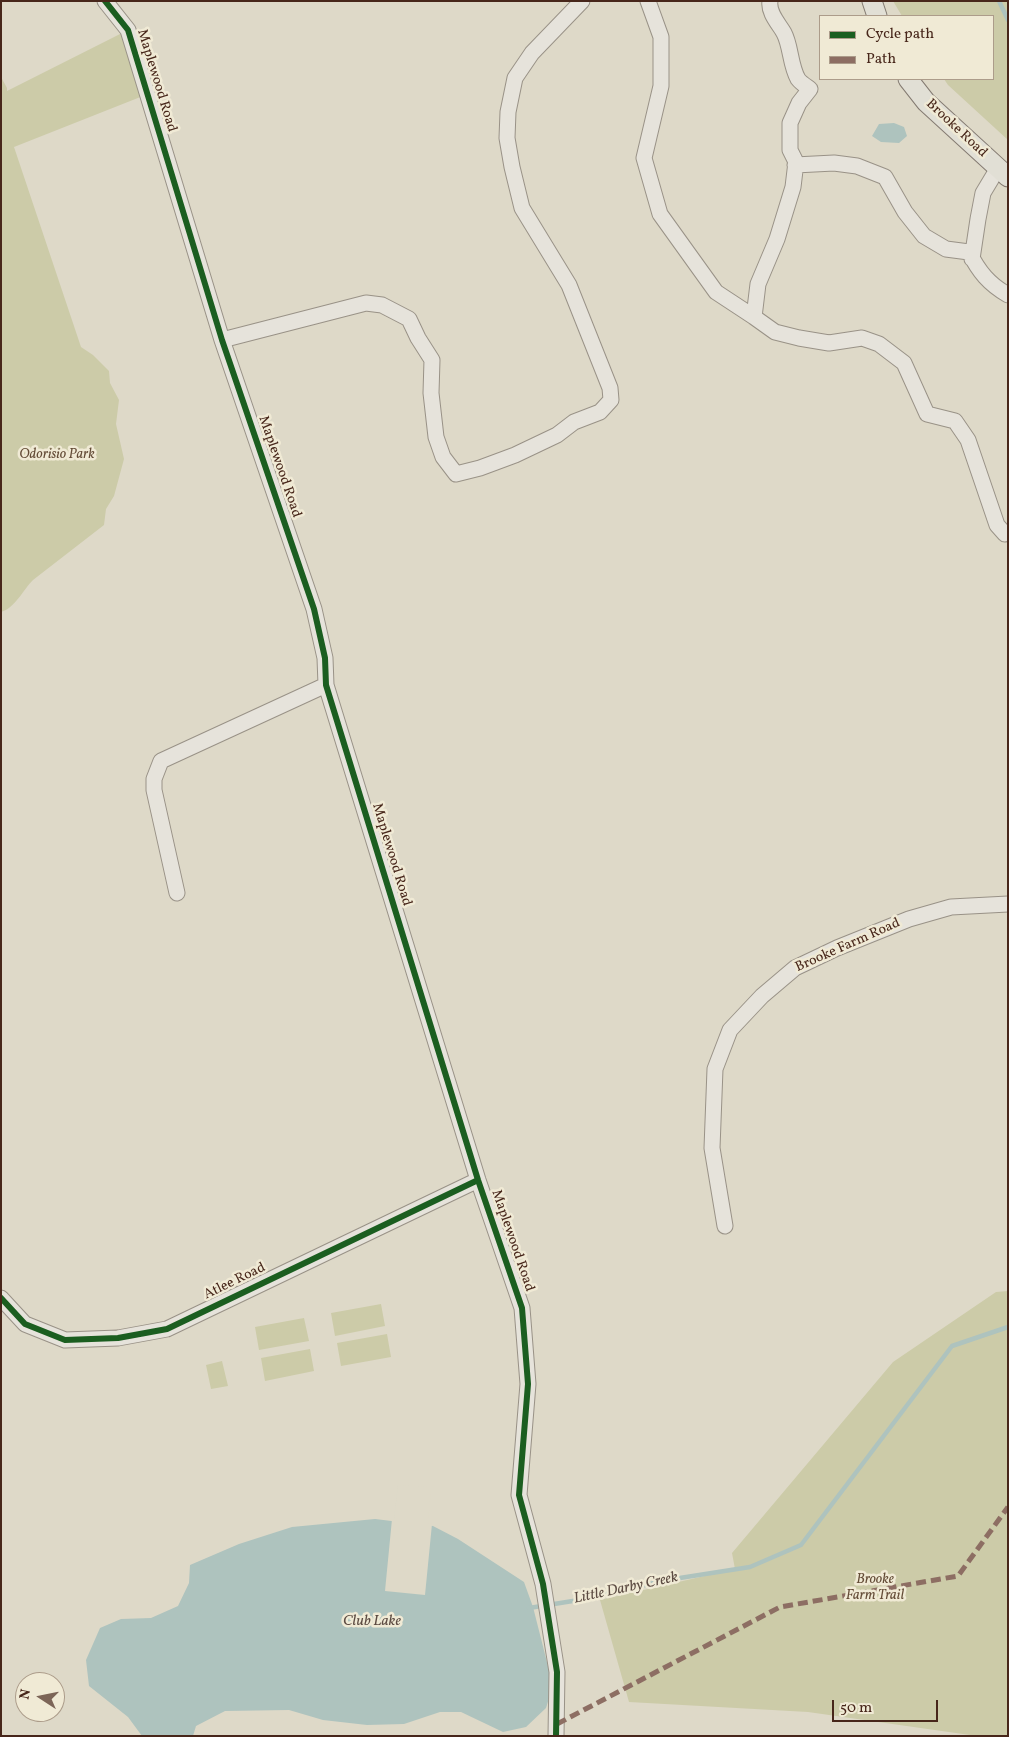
<!DOCTYPE html>
<html>
<head>
<meta charset="utf-8">
<style>
	body { margin:0 }
	#map { position:relative; width:1009px; height:1737px; overflow:hidden; background:#ded9c8; font-family:Vollkorn,serif }
	canvas { display:block }
	.frame { position:absolute; inset:0; border:2px solid #47261a; pointer-events:none }
	.legend { position:absolute; left:819px; top:15px; width:175px; height:65px; box-sizing:border-box; background:#f0ead5; border:1px solid #ac9c8a; margin:0; padding:6px 9px; list-style:none; font-size:15px; color:#47261a }
	.legend li { display:flex; align-items:center; gap:10px; height:25px }
	.legend b { width:25px; border:1px solid #ac9c8a }
	.north { position:absolute; left:15px; top:1672px; width:50px; height:50px; box-sizing:border-box; background:#f0ead5; border:1px solid #ac9c8a; border-radius:50%; rotate:281deg; font-size:14px; font-weight:700; line-height:20px; text-align:center; color:#47261a }
	.north::after { content:''; display:block; margin:auto; width:18px; height:22px; background:#7c6557; clip-path:polygon(50% 0,100% 100%,50% 72%,0 100%) }
	.scale { position:absolute; left:832px; top:1700px; width:106px; height:22px; box-sizing:border-box; border:2px solid #47261a; border-top:0; padding-left:6px; font-size:15px; line-height:18px; white-space:nowrap; color:#47261a; -webkit-text-stroke:4px #f0ead5; paint-order:stroke }
</style>
</head>
<body>
<div id="map">
<canvas width="1009" height="1737"></canvas>
<div class="frame"></div>
<ul class="legend">
<li><b style="height:6px;background:#1b5e20"></b>Cycle path</li>
<li><b style="height:6px;background:#8d6e63"></b>Path</li>
</ul>
<div class="north">N</div>
<div class="scale">50 m</div>
</div>
<script>
const context = document.querySelector('canvas').getContext('2d');
context.lineJoin = 'round';
function paint(path, color) {
  context.fillStyle = color;
  context.fill(path, 'evenodd');
}
function stroke(path, color, width, dash) {
  context.strokeStyle = color;
  context.lineWidth = width;
  context.lineCap = dash ? 'butt' : 'round';
  context.setLineDash(dash || []);
  context.stroke(path);
}
function write(font, color, halo, rows, align = 'center') {
  context.font = font + ' Vollkorn,serif';
  context.lineWidth = 5;
  context.setLineDash([]);
  context.textBaseline = 'middle';
  context.strokeStyle = halo;
  context.fillStyle = color;
  for (const [text, x, y, turn = 0] of rows) {
    context.save();
    context.translate(x, y);
    context.rotate((+turn || 0) * Math.PI / 180);
    context.textAlign = isNaN(turn) ? turn : align;
    if (halo) context.strokeText(text, 0, 0);
    context.fillText(text, 0, 0);
    context.restore();
  }
}
const green = new Path2D(`
	M893 1H1008V140L948 85 944 79H993V16H902Z
	M128 30 148 94 14 147 81 347 93 355 109 371 110 383 119 400 116 424 124 459 114 496 106 509 104 525 33 580C23 590 15 608 1 612V77L7 88V91Z
	M1008 1291V1736H977L808 1712 629 1702 600 1600 735 1569 732 1553 893 1362 996 1292Z
	M381 1304 385 1326 335 1336 331 1313Z
	M304 1318 309 1341 259 1350 255 1327Z
	M387 1334 391 1357 341 1366 337 1343Z
	M310 1349 314 1371 265 1381 261 1358Z
	M222 1361 228 1386 211 1389 206 1365Z`);
const water = new Path2D(`
	M894 123 904 127 907 136 899 143 881 142 872 136 879 124Z
	M375 1519 433 1526 458 1539 524 1582 533 1607 553 1686 546 1708 526 1727 503 1732 461 1712H440L404 1724 367 1725 323 1720 289 1710 225 1711 196 1726 193 1736H142L128 1717 89 1686 86 1660 100 1628 121 1619 151 1618 178 1606 189 1583 190 1565 239 1544 292 1527Z`);
const pier = new Path2D(`
	M398 1485 429 1487 431 1489 428 1523 432 1524 425 1595 385 1591 392 1519H394Z`);
const stream = new Path2D(`
	M999 1 1008 20
	M529 1608 579 1600 667 1580 750 1567 801 1545 952 1346 1008 1327`);
const minor = new Path2D(`
	M105 1 128 30 222 340 314 609 325 658 326 685 478 1180 522 1308 528 1384 519 1495 543 1584 557 1672 556 1736
	M648 1 661 37V86L644 158 660 214 716 292 754 317
	M770 1C768 13 779 24 784 33 791 46 790 65 798 79 801 83 806 86 810 89L799 103 790 123V150L796 162 793 187 777 239 758 284 754 317 775 332 799 338 829 343 862 338 879 344 904 363 927 414 955 421 968 440 997 525 1005 534 1008 533
	M795 165 834 163 857 166 885 177 905 212 924 236 946 249 969 252C979 272 989 284 1008 295
	M972 259 978 219 983 193 998 168
	M222 340 366 303 382 305 409 319 418 338 432 360 431 393 436 437 443 457 456 474 480 468 515 455 557 435 574 422 600 412 611 400 610 388 569 285 522 208 512 167 507 138 508 112 515 78 532 53 582 1
	M177 893 154 790V779L161 761 326 685
	M725 1226 712 1148 715 1069 730 1030 762 996 795 968 837 948 909 919 951 907 1008 904
	M1 1298 25 1324 65 1340 118 1338 167 1329 478 1180`);
const major = new Path2D(`
	M872 1 877 16
	M908 79 926 102 1008 177`);
const quiet = new Path2D(`
	M557 1724 780 1607 958 1576 1008 1507`);
const cycleway = new Path2D(`
	M105 1 128 30 222 340 314 609 325 658 326 685 478 1180 522 1308 528 1384 519 1495 543 1584 557 1672 556 1736
	M1 1298 25 1324 65 1340 118 1338 167 1329 478 1180`);
const streetNames = [
	["Maplewood Road",156,81,73],
	["Brooke Road",956,129,43],
	["Maplewood Road",279,467,71],
	["Maplewood Road",391,855,73],
	["Brooke Farm Road",848,946,-24],
	["Maplewood Road",512,1241,71],
	["Atlee Road",235,1282,-26]
];
const parkNames = [
	["Odorisio Park",57,455],
	["Brooke",875,1580],
	["Farm Trail",875,1596]
];
const waterNames = [
	["Little Darby Creek",626,1589,-12],
	["Club Lake",372,1622]
];
paint(green, '#cccba8');
paint(water, '#aec3be');
paint(pier, '#ded9c8');
stroke(stream, '#aec3be', 4.5);
stroke(minor, '#999287', 17);
stroke(major, '#837a71', 21);
stroke(minor, '#e6e3db', 15);
stroke(major, '#e1dfd5', 19);
stroke(quiet, '#8d6e63', 5, [10, 5]);
stroke(cycleway, '#1b5e20', 6);
write('14px', '#47261a', '#f0ead5', streetNames);
write('italic 14px', '#644c37', '#f0ead5', parkNames);
write('italic 15px', '#5c4b42', '#f0ead5', waterNames);
</script>
</body>
</html>
